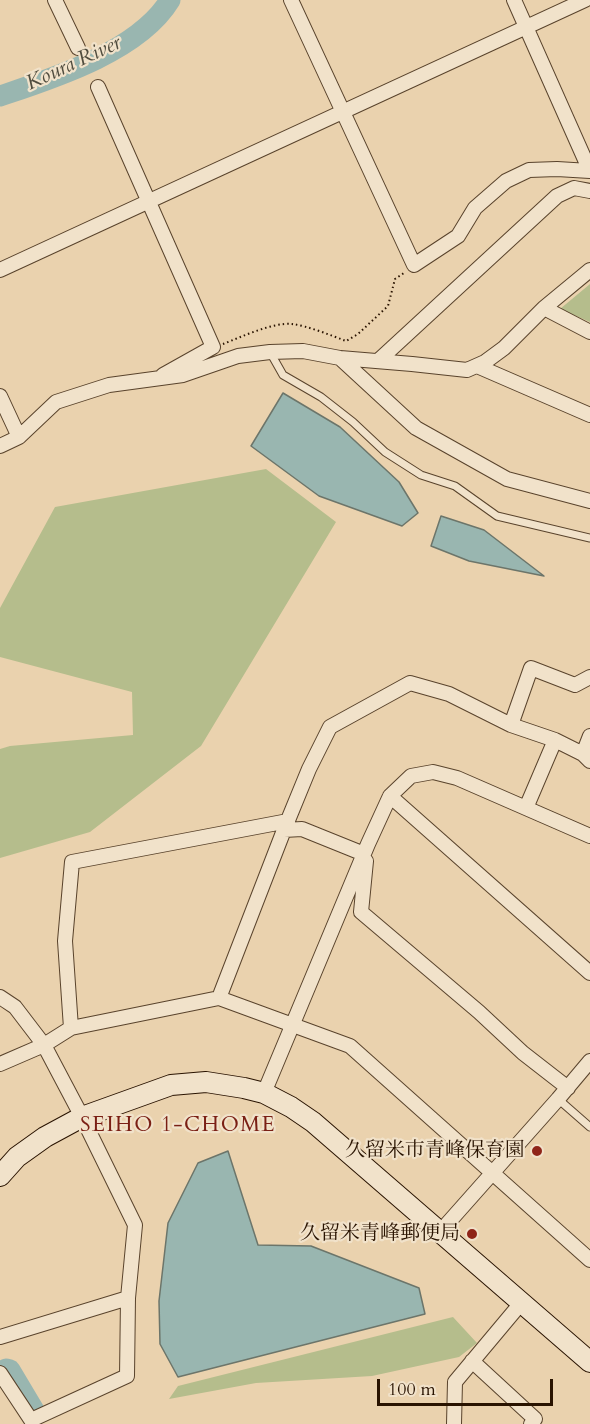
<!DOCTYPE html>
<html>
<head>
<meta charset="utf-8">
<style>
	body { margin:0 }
	#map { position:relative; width:590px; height:1424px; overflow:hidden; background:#ead2ae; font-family:Cardo,serif }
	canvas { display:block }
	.scale { position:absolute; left:377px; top:1379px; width:176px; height:27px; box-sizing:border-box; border:3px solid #291300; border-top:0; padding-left:8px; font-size:18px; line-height:21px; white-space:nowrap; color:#291300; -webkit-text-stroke:4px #f1e2ca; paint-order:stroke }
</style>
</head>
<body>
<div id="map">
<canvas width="590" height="1424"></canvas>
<div class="scale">100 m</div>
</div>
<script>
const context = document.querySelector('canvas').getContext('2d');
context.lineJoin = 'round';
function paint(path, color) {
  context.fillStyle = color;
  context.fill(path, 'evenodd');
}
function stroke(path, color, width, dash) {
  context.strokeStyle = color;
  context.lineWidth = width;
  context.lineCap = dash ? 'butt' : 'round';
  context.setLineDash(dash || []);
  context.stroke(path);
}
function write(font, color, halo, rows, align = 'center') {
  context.font = font + ' Cardo,"Noto Serif JP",serif';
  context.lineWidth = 4.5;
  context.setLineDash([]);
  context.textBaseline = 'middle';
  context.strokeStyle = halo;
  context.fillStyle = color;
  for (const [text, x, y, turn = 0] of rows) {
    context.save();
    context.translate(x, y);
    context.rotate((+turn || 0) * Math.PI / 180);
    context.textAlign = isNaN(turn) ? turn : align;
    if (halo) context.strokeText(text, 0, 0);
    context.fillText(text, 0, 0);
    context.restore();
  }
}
const green = new Path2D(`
	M590 284V322L560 309Z
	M266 469 336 522 201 746 90 832 0 858V749L10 746 133 735 132 692 0 657V608L55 507Z
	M453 1317 477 1343 459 1357 372 1376 256 1383 169 1399 178 1386Z`);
const water = new Path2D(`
	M283 393 340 427 399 482 418 513 402 526 319 496 251 446Z
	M441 516 484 530 544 576 469 561 431 546Z
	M228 1151 258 1245 311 1246 419 1288 425 1314 178 1377 160 1344 159 1301 168 1223 198 1163Z`);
const river = new Path2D(`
	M0 96C54 78 139 51 170 0
	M6 1369 10 1370 35 1412`);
const path = new Path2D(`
	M223 344C241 337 273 322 292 324 308 326 330 335 346 341L358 334 388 306 395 279 404 273`);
const lane = new Path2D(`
	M270 352 283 375 321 397 353 422 385 452 421 475 455 486 497 516 590 538
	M558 1099 590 1127`);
const street = new Path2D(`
	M55 0 78 48
	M291 0 414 265 458 236 475 208 506 181 529 170 557 169 590 171
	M514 0 590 171
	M98 87 213 347 163 375
	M0 270 585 0
	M544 308 590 332
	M340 358 416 428 507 479 590 501
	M378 361 557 196 574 188 590 191
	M477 366 590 415
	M0 396 19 437
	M0 446 19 437 56 402 109 385 183 375 238 356 270 352 303 351 340 358 412 364 467 370 485 362 504 348 544 308 590 270
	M511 725 531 668 575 685 590 677
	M583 754 590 736
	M390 796 590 973
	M526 808 555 740
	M284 830 302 829 364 854
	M366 861 361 912 479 1012 523 1053 568 1088
	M0 997 15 1007 44 1045 82 1117 135 1225 128 1298 127 1376 31 1420 0 1373
	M219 998 284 830 309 769 330 727 410 683 449 694 511 725 555 740 583 754 590 761
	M71 1028 65 941 72 862 288 821
	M0 1064 44 1045 71 1028 219 998 350 1046 590 1260
	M264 1093 368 844 390 796 411 776 433 772 457 778 590 836
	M440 1232 558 1099 590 1061
	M0 1337 128 1298
	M472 1361 535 1419 531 1424
	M454 1424 455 1382 522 1302`);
const secondary = new Path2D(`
	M0 1176 17 1157 45 1137 82 1117 171 1085 206 1082 244 1088 264 1093 291 1107 313 1122 590 1362`);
const markers = [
	[537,1151,6,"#8f2418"],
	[472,1234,6,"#8f2418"]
];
const poiNames = [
	["久留米市青峰保育園",525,1151],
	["久留米青峰郵便局",460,1234]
];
const waterNames = [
	["Koura River",74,64,-25]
];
const neighbourhoodNames = [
	["SEIHO 1-CHOME",178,1126]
];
paint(green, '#b5bd8c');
paint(water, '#99b6b0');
stroke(water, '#6c756a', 1.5);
stroke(river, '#99b6b0', 21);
stroke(lane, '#59432c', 9);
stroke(street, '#59432c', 16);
stroke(secondary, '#291300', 22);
stroke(path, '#291300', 2, [1.5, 3]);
stroke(lane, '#f1e2ca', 7);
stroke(street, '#f1e2ca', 14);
stroke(secondary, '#f1e2ca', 20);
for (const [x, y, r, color] of markers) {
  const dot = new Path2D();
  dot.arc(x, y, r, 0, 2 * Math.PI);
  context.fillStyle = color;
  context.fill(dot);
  stroke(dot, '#f1e2ca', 2);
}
write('20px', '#291300', '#f1e2ca', poiNames, 'right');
write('italic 21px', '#504c3e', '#f1e2ca', waterNames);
context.letterSpacing = '1.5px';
write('21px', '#7a1f14', '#f1e2ca', neighbourhoodNames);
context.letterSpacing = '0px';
</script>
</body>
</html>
